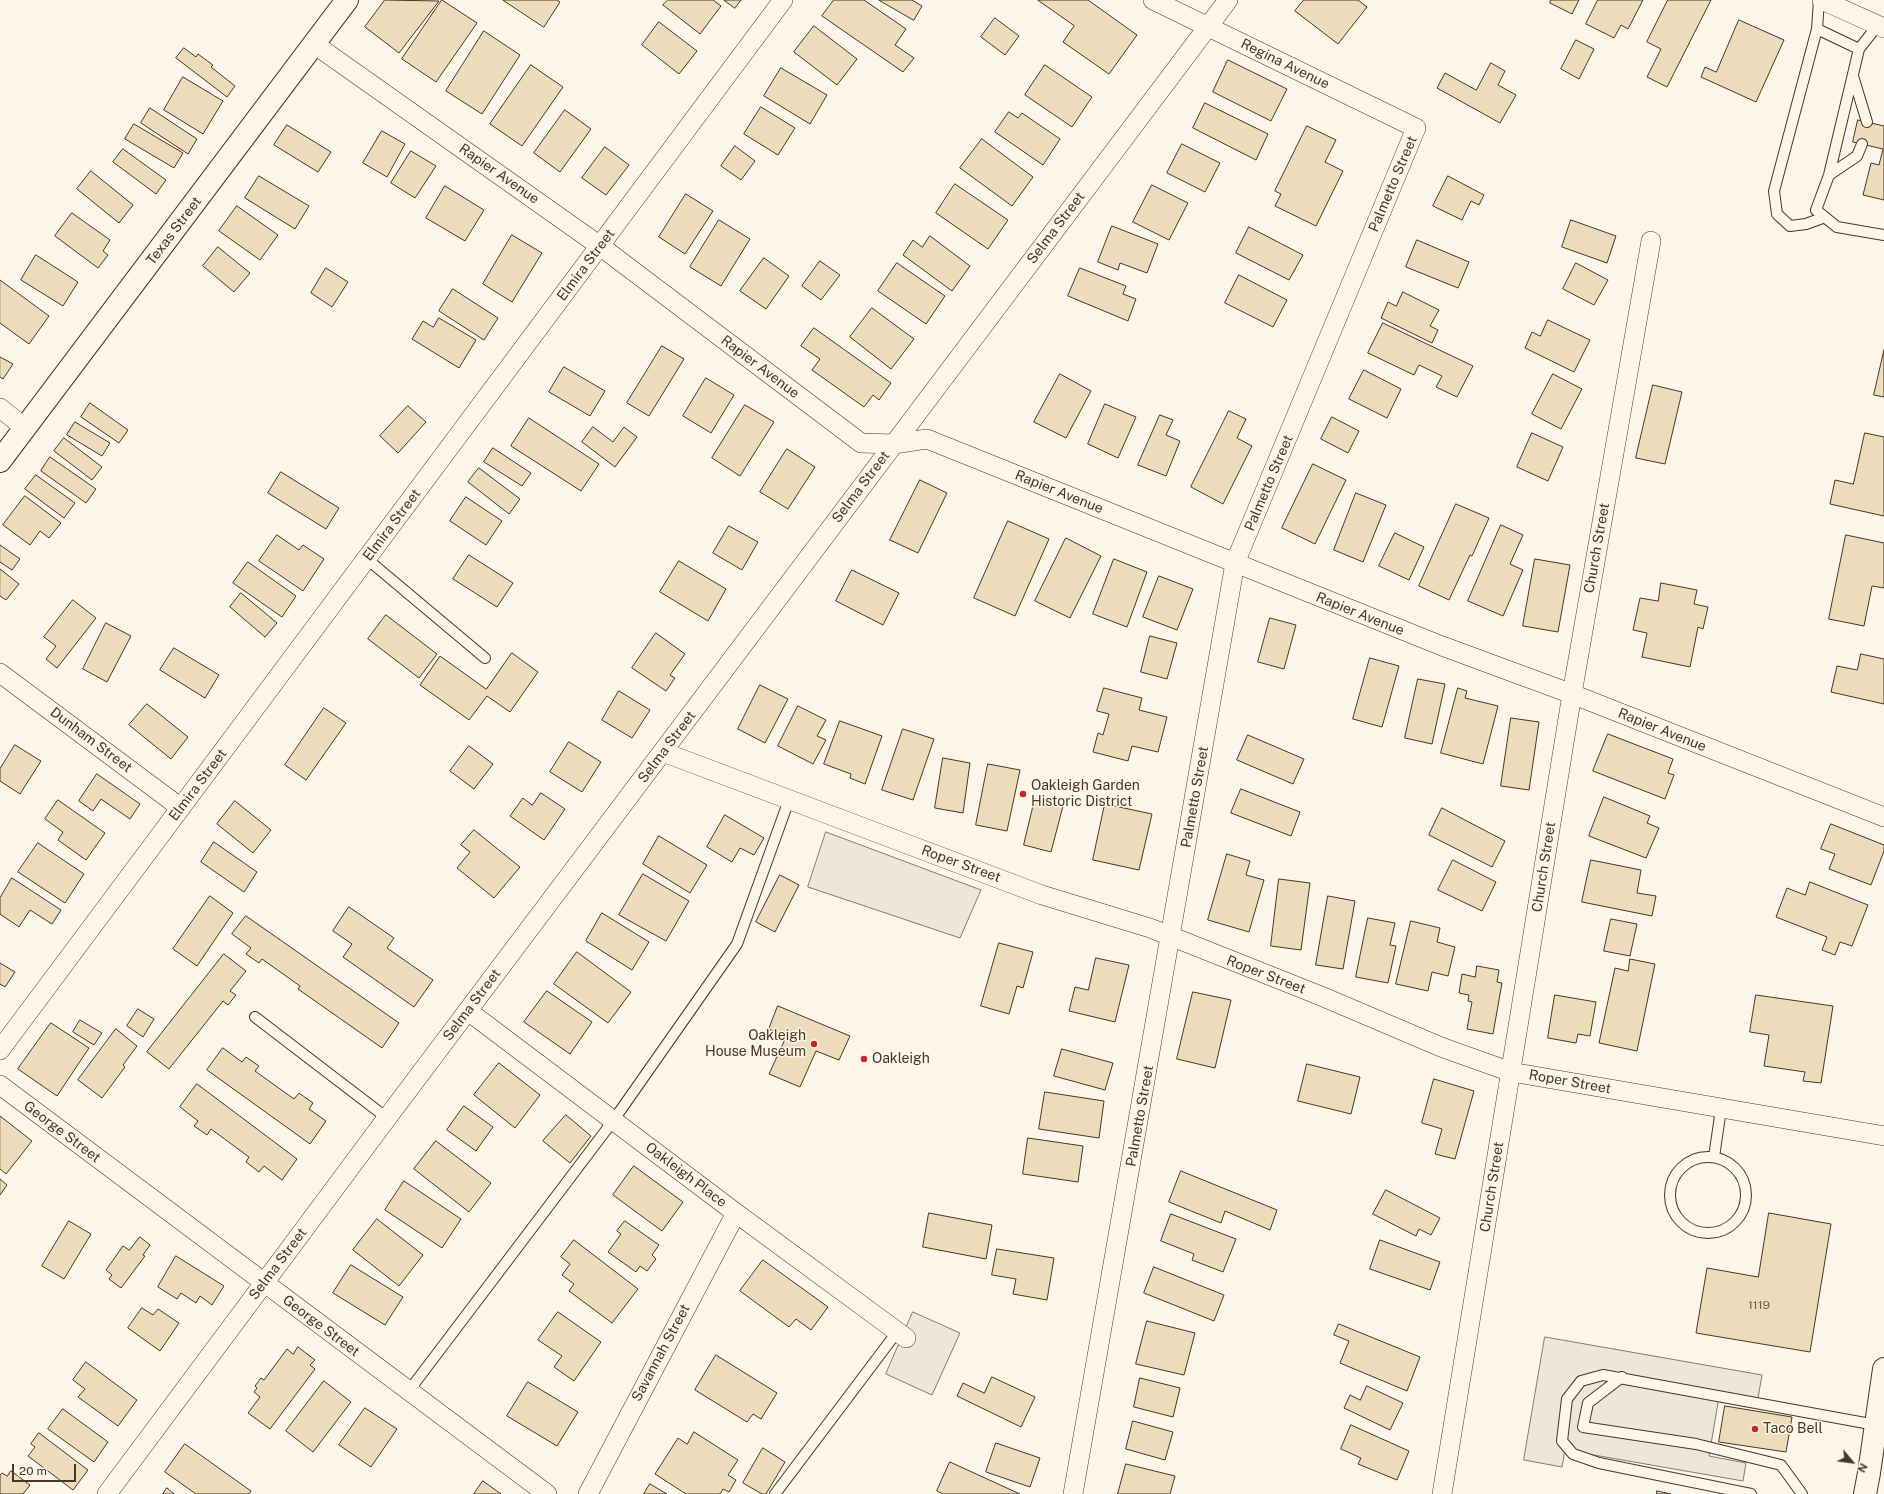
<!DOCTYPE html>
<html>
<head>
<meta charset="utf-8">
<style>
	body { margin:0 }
	#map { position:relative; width:1884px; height:1494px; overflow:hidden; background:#fbf6e9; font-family:"Public Sans",sans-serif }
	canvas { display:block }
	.north { position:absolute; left:1832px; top:1442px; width:40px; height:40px; -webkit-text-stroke:3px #fbf6e9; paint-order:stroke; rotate:119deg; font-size:11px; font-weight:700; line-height:16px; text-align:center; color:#4a3520 }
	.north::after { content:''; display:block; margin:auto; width:14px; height:18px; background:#4a3520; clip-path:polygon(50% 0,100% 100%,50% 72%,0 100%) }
	.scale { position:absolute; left:12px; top:1464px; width:64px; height:18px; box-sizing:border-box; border:2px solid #4a3520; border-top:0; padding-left:5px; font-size:12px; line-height:14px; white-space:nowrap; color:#4a3520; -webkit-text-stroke:3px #fbf6e9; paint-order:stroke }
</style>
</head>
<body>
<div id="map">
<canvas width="1884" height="1494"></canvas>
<div class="north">N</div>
<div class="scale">20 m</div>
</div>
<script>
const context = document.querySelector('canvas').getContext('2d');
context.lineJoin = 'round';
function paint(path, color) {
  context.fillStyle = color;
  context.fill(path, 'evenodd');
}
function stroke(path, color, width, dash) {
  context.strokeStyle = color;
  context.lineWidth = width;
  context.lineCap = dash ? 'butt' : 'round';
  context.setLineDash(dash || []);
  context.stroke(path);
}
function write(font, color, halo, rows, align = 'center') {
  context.font = font + ' "Public Sans",sans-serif';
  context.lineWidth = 3;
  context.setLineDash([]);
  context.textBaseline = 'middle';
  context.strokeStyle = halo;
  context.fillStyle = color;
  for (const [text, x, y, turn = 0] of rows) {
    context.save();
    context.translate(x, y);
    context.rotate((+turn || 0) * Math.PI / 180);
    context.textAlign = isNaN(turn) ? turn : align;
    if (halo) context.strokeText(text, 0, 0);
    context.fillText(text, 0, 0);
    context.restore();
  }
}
const parking = new Path2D(`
	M826 832 981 890 960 938 808 887Z
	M913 1312 960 1333 932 1395 886 1374Z
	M1545 1337 1762 1375 1757 1404 1719 1397 1709 1456 1746 1463 1743 1481 1565 1450 1562 1467 1524 1460Z`);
const building = new Path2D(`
	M385 0 439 1 399 53 365 27Z
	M442 0 477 23 436 82 402 59Z
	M503 0H557L560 2 544 27Z
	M668 0H713L721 6 700 34 663 5Z
	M724 0H741L735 8Z
	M834 0H864L906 29 895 45 914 58 903 72 822 16Z
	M879 0H912L922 6 914 20Z
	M1038 0H1088L1137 35 1109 74 1063 42 1074 26Z
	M1304 0H1358L1367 7 1338 44 1295 11Z
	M1551 0H1579L1572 14 1550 3Z
	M1598 0H1643L1628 29 1621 25 1614 38 1586 24Z
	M1668 0H1711L1667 87 1647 77 1661 49 1647 42Z
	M995 18 1019 36 1005 55 981 37Z
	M1739 20 1784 40 1756 102 1701 77 1705 67 1716 72Z
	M659 22 697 51 679 74 642 45Z
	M814 26 857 59 837 85 794 52Z
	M484 31 520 55 482 114 446 91Z
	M1576 40 1594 49 1579 79 1561 69Z
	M184 48 196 57 198 54 213 65 211 67 235 86 227 97 176 58Z
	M1228 60 1287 89 1271 121 1213 92Z
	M1491 63 1505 71 1498 85 1516 95 1500 123 1437 88 1445 73 1476 90Z
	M531 65 563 87 522 146 490 124Z
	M1045 65 1092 97 1072 127 1025 95Z
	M781 68 827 95 810 124 764 96Z
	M183 77 223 101 203 134 164 110Z
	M1205 103 1268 134 1256 160 1193 128Z
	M761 107 795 128 778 155 744 134Z
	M150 108 197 139 188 154 141 123Z
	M565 110 591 129 560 172 534 153Z
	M1009 112 1018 118 1022 113 1060 139 1043 165 995 132Z
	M1858 120 1884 126V200L1863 195 1871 163 1879 165 1883 149 1853 142Z
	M134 124 183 153 174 168 125 139Z
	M287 125 331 152 318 172 274 145Z
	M1307 126 1336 140 1325 162 1343 171 1316 226 1275 206 1281 194 1275 191Z
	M382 131 405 144 387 177 363 163Z
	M982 139 1033 177 1012 206 960 168Z
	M1182 144 1220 163 1205 192 1167 173Z
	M735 146 755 161 741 180 721 166Z
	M605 147 629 165 606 195 582 178Z
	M123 149 166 180 156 194 113 162Z
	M411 151 436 166 415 198 391 183Z
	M91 171 133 205 119 223 77 189Z
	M259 176 309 206 295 229 245 198Z
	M1448 176 1484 195 1479 205 1471 201 1462 220 1433 206Z
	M955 184 1008 220 988 249 936 213Z
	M1152 185 1188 203 1169 240 1133 222Z
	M445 186 484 210 465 241 426 218Z
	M686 194 713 211 685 254 659 237Z
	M237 206 278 235 260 260 219 231Z
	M72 213 110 240 103 251 108 255 98 268 55 236Z
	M719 220 750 239 721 286 690 267Z
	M1571 220 1616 236 1607 263 1562 247Z
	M1112 226 1158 244 1147 273 1120 263 1118 270 1098 262Z
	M1249 227 1303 255 1289 280 1236 253Z
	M512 235 542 253 512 302 483 284Z
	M930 236 970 266 952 291 903 255 913 240 922 247Z
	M1417 240 1469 262 1458 288 1406 267Z
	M218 247 250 273 234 292 203 266Z
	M36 255 78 282 63 306 21 280Z
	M764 258 789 276 766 309 740 291Z
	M820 261 840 275 821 300 802 286Z
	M897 263 945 296 926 324 878 291Z
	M1576 263 1608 280 1594 305 1563 289Z
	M326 268 348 282 332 307 311 293Z
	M1080 268 1126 286 1123 294 1136 299 1128 321 1068 296Z
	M1239 275 1287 300 1273 327 1225 303Z
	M0 280 49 316 29 344 0 323Z
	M453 289 498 318 484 340 439 311Z
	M1403 292 1439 310 1430 326 1438 330 1432 343 1381 318 1388 302 1396 306Z
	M872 308 914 339 891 369 850 337Z
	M439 318 476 340 459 368 412 339 423 321 433 327Z
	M1548 320 1590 340 1574 372 1525 348 1532 332 1540 336Z
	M1383 323 1473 366 1457 397 1436 387 1442 376 1419 365 1414 375 1368 353Z
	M814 328 891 383 879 400 873 395 864 407 812 370 820 359 801 346Z
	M662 346 684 359 649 416 627 403Z
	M1884 350V397L1874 395Z
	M0 357 13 364 3 379 0 377Z
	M564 367 605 391 590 416 549 392Z
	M1364 370 1401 389 1387 418 1349 399Z
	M1060 374 1091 391 1066 438 1034 422Z
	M1553 374 1582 389 1561 429 1532 414Z
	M706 378 734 395 711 433 683 416Z
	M1653 385 1682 392 1665 464 1636 458Z
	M90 403 128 430 119 443 81 417Z
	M1105 404 1136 417 1118 458 1088 444Z
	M745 405 774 422 740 476 712 458Z
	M408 406 426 422 398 453 380 436Z
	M1229 411 1246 419 1237 438 1252 446 1223 504 1191 487Z
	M1160 415 1173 420 1166 435 1180 441 1166 476 1138 465Z
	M1332 417 1359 431 1348 453 1321 439Z
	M529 418 599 464 581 491 511 446Z
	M75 422 110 443 102 456 67 435Z
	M593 427 613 442 624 427 637 437 615 467 582 442Z
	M1532 433 1563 447 1548 481 1517 467Z
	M1865 433 1884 437V516L1830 504 1835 480 1853 484Z
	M64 438 102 467 92 480 54 451Z
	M493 448 531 473 522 486 484 462Z
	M787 449 815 467 788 509 760 492Z
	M50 457 96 489 86 503 41 471Z
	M1313 464 1346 480 1315 544 1282 528Z
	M479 468 520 499 509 514 468 482Z
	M281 472 339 508 326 529 268 493Z
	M36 475 75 503 64 518 25 489Z
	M920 480 947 493 918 553 890 540Z
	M1356 493 1386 505 1363 562 1334 550Z
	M25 496 61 523 49 538 40 531 30 545 3 525Z
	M466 497 502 521 486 545 450 521Z
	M1456 504 1489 518 1472 556 1470 555 1449 600 1419 586Z
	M1008 521 1049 539 1015 616 974 598Z
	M1501 525 1523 535 1510 564 1523 570 1503 616 1468 601Z
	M729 526 758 542 742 570 713 553Z
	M1395 533 1424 547 1409 580 1379 566Z
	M277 535 299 550 303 545 324 559 303 591 259 561Z
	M1846 535 1884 543V588L1872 586 1864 626 1829 619Z
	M1066 538 1101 556 1070 618 1035 601Z
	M0 545 20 559 12 570 0 562Z
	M469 555 513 583 497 607 453 579Z
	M1114 559 1147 572 1127 627 1093 614Z
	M1535 559 1570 565 1558 632 1523 626Z
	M679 561 726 589 708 621 660 592Z
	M248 562 296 596 282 617 233 583Z
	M0 569 19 584 6 600 0 596Z
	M852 570 899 593 883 625 836 601Z
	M1159 576 1193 589 1177 630 1143 617Z
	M1661 583 1697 590 1694 604 1708 607 1703 629 1698 627 1690 667 1642 657 1647 633 1633 630 1640 598 1658 601Z
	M241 593 277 623 265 637 230 607Z
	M73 600 96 618 57 668 46 659 56 646 44 637Z
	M386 615 437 654 419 678 368 639Z
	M1270 618 1296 625 1284 669 1258 662Z
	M106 623 131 636 107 682 83 669Z
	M656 633 685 654 670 675 675 678 666 691 632 668Z
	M1150 636 1177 643 1167 679 1141 672Z
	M174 648 219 675 205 698 160 670Z
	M512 653 538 672 510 712 487 696 469 720 420 685 440 656 486 689Z
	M1861 654 1884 659V704L1831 692 1837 666 1857 670Z
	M1370 658 1399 666 1382 727 1353 719Z
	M1418 679 1445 684 1432 744 1405 738Z
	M760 685 788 699 765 743 738 729Z
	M1104 688 1142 698 1139 710 1167 717 1158 752 1132 746 1128 761 1093 752 1098 733 1103 735 1109 714 1097 711Z
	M1458 688 1467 691 1465 698 1498 706 1483 764 1441 753Z
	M619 691 650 710 632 738 602 720Z
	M147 704 188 737 171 759 129 725Z
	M798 706 826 720 817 736 826 740 813 764 778 746Z
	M324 708 346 723 306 780 285 765Z
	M1511 718 1539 722 1529 790 1501 786Z
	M840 721 882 736 865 784 850 778 851 774 824 764Z
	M903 729 934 739 913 800 882 790Z
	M1608 734 1673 759 1668 773 1674 775 1665 799 1593 771Z
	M1248 735 1304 759 1293 784 1237 760Z
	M569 742 601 762 582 792 550 772Z
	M15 745 41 761 20 794 0 781V769Z
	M469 746 493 764 474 789 450 771Z
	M943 758 970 763 963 813 935 808Z
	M988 764 1020 770 1007 831 976 825Z
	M97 774 140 804 130 819 101 799 93 811 79 801Z
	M1241 789 1300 812 1291 836 1231 813Z
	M541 793 565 809 544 840 510 816 523 798 532 805Z
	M1604 797 1650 816 1647 823 1659 828 1646 858 1589 836Z
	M1035 799 1063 806 1051 852 1024 845Z
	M58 800 105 833 86 860 58 840 63 832 45 819Z
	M235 801 271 830 253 853 217 824Z
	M1105 804 1152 814 1139 870 1093 860Z
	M1442 808 1505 841 1492 867 1429 835Z
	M725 815 764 838 754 855 740 848 732 862 707 847Z
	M1831 824 1884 845V851L1871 885 1829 869 1835 854 1821 849Z
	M474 830 520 867 494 898 457 868 470 852 461 845Z
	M659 836 707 865 690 893 643 864Z
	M214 842 257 872 244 892 201 862Z
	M38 843 84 874 65 903 18 872Z
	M1227 854 1250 861 1246 875 1264 880 1249 932 1208 920Z
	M1453 860 1496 882 1482 911 1438 890Z
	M1591 860 1641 870 1637 893 1656 896 1652 916 1582 902Z
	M643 874 689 901 666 941 619 915Z
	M780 875 799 885 775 932 756 922Z
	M12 878 61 910 52 924 30 910 19 927 0 914V898Z
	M1279 879 1310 883 1301 950 1271 946Z
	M1810 882 1868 905 1852 946 1840 942 1835 955 1822 950 1827 937 1776 917 1787 888 1805 895Z
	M210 896 233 913 197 966 173 949Z
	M1328 896 1355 901 1343 969 1316 965Z
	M349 907 394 938 387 948 433 980 414 1007 343 957 352 944 333 931Z
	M602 913 649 942 632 970 586 941Z
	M246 916 399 1023 382 1048 298 989 300 986 262 959 259 963 246 954 251 948 232 934Z
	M1368 918 1395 923 1390 945 1396 946 1388 983 1356 977Z
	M1611 919 1637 924 1630 956 1604 951Z
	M1411 921 1440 928 1437 942 1455 947 1448 976 1432 972 1428 991 1396 984Z
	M999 943 1033 952 1023 988 1017 986 1009 1014 981 1006Z
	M577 952 631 992 608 1023 554 984Z
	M224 954 246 971 230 991 236 995 228 1005 223 1001 169 1069 147 1052Z
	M1096 958 1129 965 1115 1022 1069 1011 1075 987 1088 990Z
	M1630 959 1655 964 1637 1051 1599 1043 1615 968 1628 971Z
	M0 963 15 972 5 987 0 984Z
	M1477 966 1499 970 1497 982 1502 983 1493 1034 1467 1029 1472 1002 1468 1001 1469 995 1459 993 1462 974 1475 977Z
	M547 991 592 1022 570 1054 524 1022Z
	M1193 992 1231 1000 1215 1068 1177 1059Z
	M1555 995 1596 1002 1590 1036 1578 1034 1576 1043 1548 1038Z
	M1756 995 1833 1006 1821 1083 1803 1081 1805 1072 1764 1066 1769 1035 1750 1032Z
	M778 1006 850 1036 839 1060 816 1051 800 1087 769 1074 786 1037 769 1029Z
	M138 1009 154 1019 143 1037 127 1026Z
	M80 1020 102 1033 94 1045 73 1032Z
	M51 1023 89 1048 57 1096 18 1069Z
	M116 1029 137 1046 123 1065 125 1067 102 1098 78 1080Z
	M223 1048 242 1062 246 1057 259 1066 255 1071 294 1099 299 1093 313 1103 309 1109 326 1121 310 1144 207 1070Z
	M1062 1049 1113 1063 1105 1090 1054 1076Z
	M499 1063 540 1095 515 1128 474 1095Z
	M1307 1064 1360 1077 1351 1114 1298 1101Z
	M1434 1079 1474 1091 1455 1159 1435 1154 1442 1129 1422 1123Z
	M197 1084 297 1159 282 1180 264 1166 259 1172 246 1162 249 1157 211 1129 207 1135 194 1126 198 1121 180 1107Z
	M1045 1092 1104 1101 1099 1138 1039 1129Z
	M464 1106 493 1127 476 1151 447 1130Z
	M566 1115 591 1136 570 1163 543 1141Z
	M0 1116 32 1141 6 1174 0 1169Z
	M1028 1138 1083 1146 1078 1182 1023 1174Z
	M436 1141 491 1183 469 1212 414 1169Z
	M634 1166 683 1202 662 1231 613 1195Z
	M1181 1171 1277 1210 1270 1230 1225 1211 1221 1223 1169 1202Z
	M0 1179 7 1185 0 1195Z
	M404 1181 461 1219 442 1248 385 1210Z
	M1386 1190 1440 1218 1431 1235 1419 1229 1416 1236 1373 1214Z
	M929 1213 992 1225 986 1259 923 1247Z
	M1769 1213 1831 1224 1810 1352 1696 1333 1707 1268 1758 1277Z
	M1171 1214 1236 1239 1223 1272 1192 1260 1194 1254 1161 1241Z
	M377 1219 423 1255 399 1286 353 1250Z
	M69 1221 91 1234 64 1279 42 1266Z
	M625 1221 659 1245 652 1255 656 1259 647 1271 640 1266 636 1272 608 1252 621 1234 617 1231Z
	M140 1237 150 1245 143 1255 145 1256 121 1288 109 1279 112 1275 106 1270 123 1246 129 1250Z
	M574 1240 638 1289 612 1323 569 1291 574 1284 562 1275 570 1264 561 1257Z
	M1380 1240 1440 1262 1430 1290 1370 1269Z
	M997 1249 1054 1258 1047 1300 1013 1294 1016 1279 992 1275Z
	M176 1256 224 1286 212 1305 200 1296 196 1303 181 1293 177 1299 158 1287Z
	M763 1260 828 1307 811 1330 796 1319 789 1327 740 1291Z
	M351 1265 403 1297 385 1325 333 1293Z
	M1154 1267 1224 1295 1214 1321 1144 1293Z
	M142 1308 153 1315 158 1309 179 1323 160 1351 128 1328Z
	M558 1312 601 1342 574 1381 554 1367 562 1356 538 1340Z
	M1147 1321 1195 1333 1184 1375 1136 1364Z
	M1339 1324 1420 1357 1407 1391 1340 1363 1349 1341 1334 1335Z
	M298 1347 315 1360 310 1365 315 1369 270 1429 248 1413 260 1397 254 1392 257 1388 255 1386 261 1378 264 1380 287 1349 293 1354Z
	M716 1355 777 1393 761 1419 753 1414 747 1422 695 1390Z
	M86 1362 137 1400 118 1426 78 1397 85 1389 73 1380Z
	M992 1377 1035 1397 1021 1427 957 1396 963 1383 984 1393Z
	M1140 1378 1180 1388 1173 1417 1134 1407Z
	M324 1381 351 1402 313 1452 286 1431Z
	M528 1382 578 1412 557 1446 507 1416Z
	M1367 1386 1403 1403 1390 1430 1344 1408 1350 1395 1360 1400Z
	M1725 1406 1792 1417 1786 1452 1719 1442Z
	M365 1408 397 1429 371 1467 339 1445Z
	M63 1409 108 1442 94 1462 48 1429Z
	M1133 1421 1173 1432 1165 1460 1126 1449Z
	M1351 1425 1409 1451 1397 1480 1358 1464 1361 1458 1341 1449Z
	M694 1432 738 1460 728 1475 736 1480 729 1492 723 1489 720 1494H686L655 1474 678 1438 687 1444Z
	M39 1433 88 1470 73 1490 28 1456 35 1447 31 1444Z
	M996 1443 1040 1458 1030 1487 986 1472Z
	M185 1444 251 1491 249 1494H196L165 1472Z
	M763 1448 785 1462 766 1494H762L743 1483Z
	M950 1462 1020 1494H943L937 1491Z
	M1126 1464 1175 1476 1170 1494H1118Z
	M11 1471 30 1485 23 1494H0V1475L2 1473 7 1476Z
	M483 1481 501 1494H474Z
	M650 1484 667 1494H644Z
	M167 1488 174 1494H163Z
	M1657 1491 1671 1494H1657Z`);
const lane = new Path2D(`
	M1819 0 1817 29 1859 49 1878 25
	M1817 29 1774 191 1777 214 1790 226 1806 224 1825 217
	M1859 49 1829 175 1816 210 1837 227 1884 235
	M1853 76 1867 122
	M1829 175 1857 156 1862 144
	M367 559 485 658
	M255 1017 387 1118
	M1670 1195a38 38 0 1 1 76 0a38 38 0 1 1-76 0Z
	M1714 1157 1721 1109
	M1622 1377 1588 1403 1583 1427 1696 1444 1781 1465 1802 1494
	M408 1392 613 1121 737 944 789 800
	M775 1494 897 1332
	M1751 1494 1599 1463 1573 1454 1562 1441 1567 1399 1581 1381 1603 1375 1876 1425`);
const street = new Path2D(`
	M1822 0 1884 28
	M314 44 600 246 861 443 894 444 927 439 1442 646 1572 694 1884 817
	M0 408 25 428
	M0 673 181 808
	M663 752 1042 895 1150 928 1321 996 1441 1047 1511 1072 1884 1136
	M468 1011 736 1213 906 1338
	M0 1050 783 0
	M0 1085 547 1494
	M107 1494 387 1118 1228 0
	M588 1494 736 1213
	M1073 1494 1235 563 1416 128 1153 0
	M1442 1494 1572 694 1651 241`);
const secondary = new Path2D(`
	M0 461 347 0`);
const primary = new Path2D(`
	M1865 1494 1869 1473 1884 1369`);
const markers = [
	[1023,794,4,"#c62828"],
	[814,1044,4,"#c62828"],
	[864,1059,4,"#c62828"],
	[1755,1429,4,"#c62828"]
];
const numberNames = [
	["1119",1759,1305]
];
const streetNames = [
	["Regina Avenue",1285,64,26],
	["Rapier Avenue",499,174,35],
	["Palmetto Street",1393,184,-67],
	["Selma Street",1056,228,-53],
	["Texas Street",174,231,-53],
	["Elmira Street",586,265,-53],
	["Rapier Avenue",760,367,37],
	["Palmetto Street",1269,483,-67],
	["Selma Street",861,487,-53],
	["Rapier Avenue",1059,492,22],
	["Elmira Street",392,525,-53],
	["Church Street",1597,548,-80],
	["Rapier Avenue",1360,614,22],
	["Rapier Avenue",1662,730,22],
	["Dunham Street",91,740,37],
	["Selma Street",667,747,-53],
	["Elmira Street",198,785,-53],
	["Palmetto Street",1195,797,-80],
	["Roper Street",961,864,20],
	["Church Street",1544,867,-81],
	["Roper Street",1266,975,21],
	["Selma Street",472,1005,-53],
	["Roper Street",1570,1082,10],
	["Palmetto Street",1140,1116,-80],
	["George Street",62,1132,37],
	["Oakleigh Place",686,1175,37],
	["Church Street",1492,1187,-81],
	["Selma Street",278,1264,-53],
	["George Street",321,1326,37],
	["Savannah Street",661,1353,-62]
];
const poiNames = [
	["Oakleigh Garden",1031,786],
	["Historic District",1031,802],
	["Oakleigh",806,1036,"right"],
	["House Museum",806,1052,"right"],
	["Oakleigh",872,1059],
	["Taco Bell",1763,1429]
];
paint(parking, '#ede7d9');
stroke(parking, '#887966', 1);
paint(building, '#ecdcbc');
stroke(building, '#4a3520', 1);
stroke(lane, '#4a3520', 12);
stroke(street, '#4a3520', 20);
stroke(secondary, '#4a3520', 24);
stroke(primary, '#4a3520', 24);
stroke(lane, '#fbf6e9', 10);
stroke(street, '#fbf6e9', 19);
stroke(secondary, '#fbf6e9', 22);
stroke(primary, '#fbf6e9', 22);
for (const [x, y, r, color] of markers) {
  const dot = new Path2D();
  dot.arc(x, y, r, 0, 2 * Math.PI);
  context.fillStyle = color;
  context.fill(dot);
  stroke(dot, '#fbf6e9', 1.5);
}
write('12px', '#725f47', null, numberNames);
write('14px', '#4a3520', '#fbf6e9', streetNames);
write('14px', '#4a3520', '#fbf6e9', poiNames, 'left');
</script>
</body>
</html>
